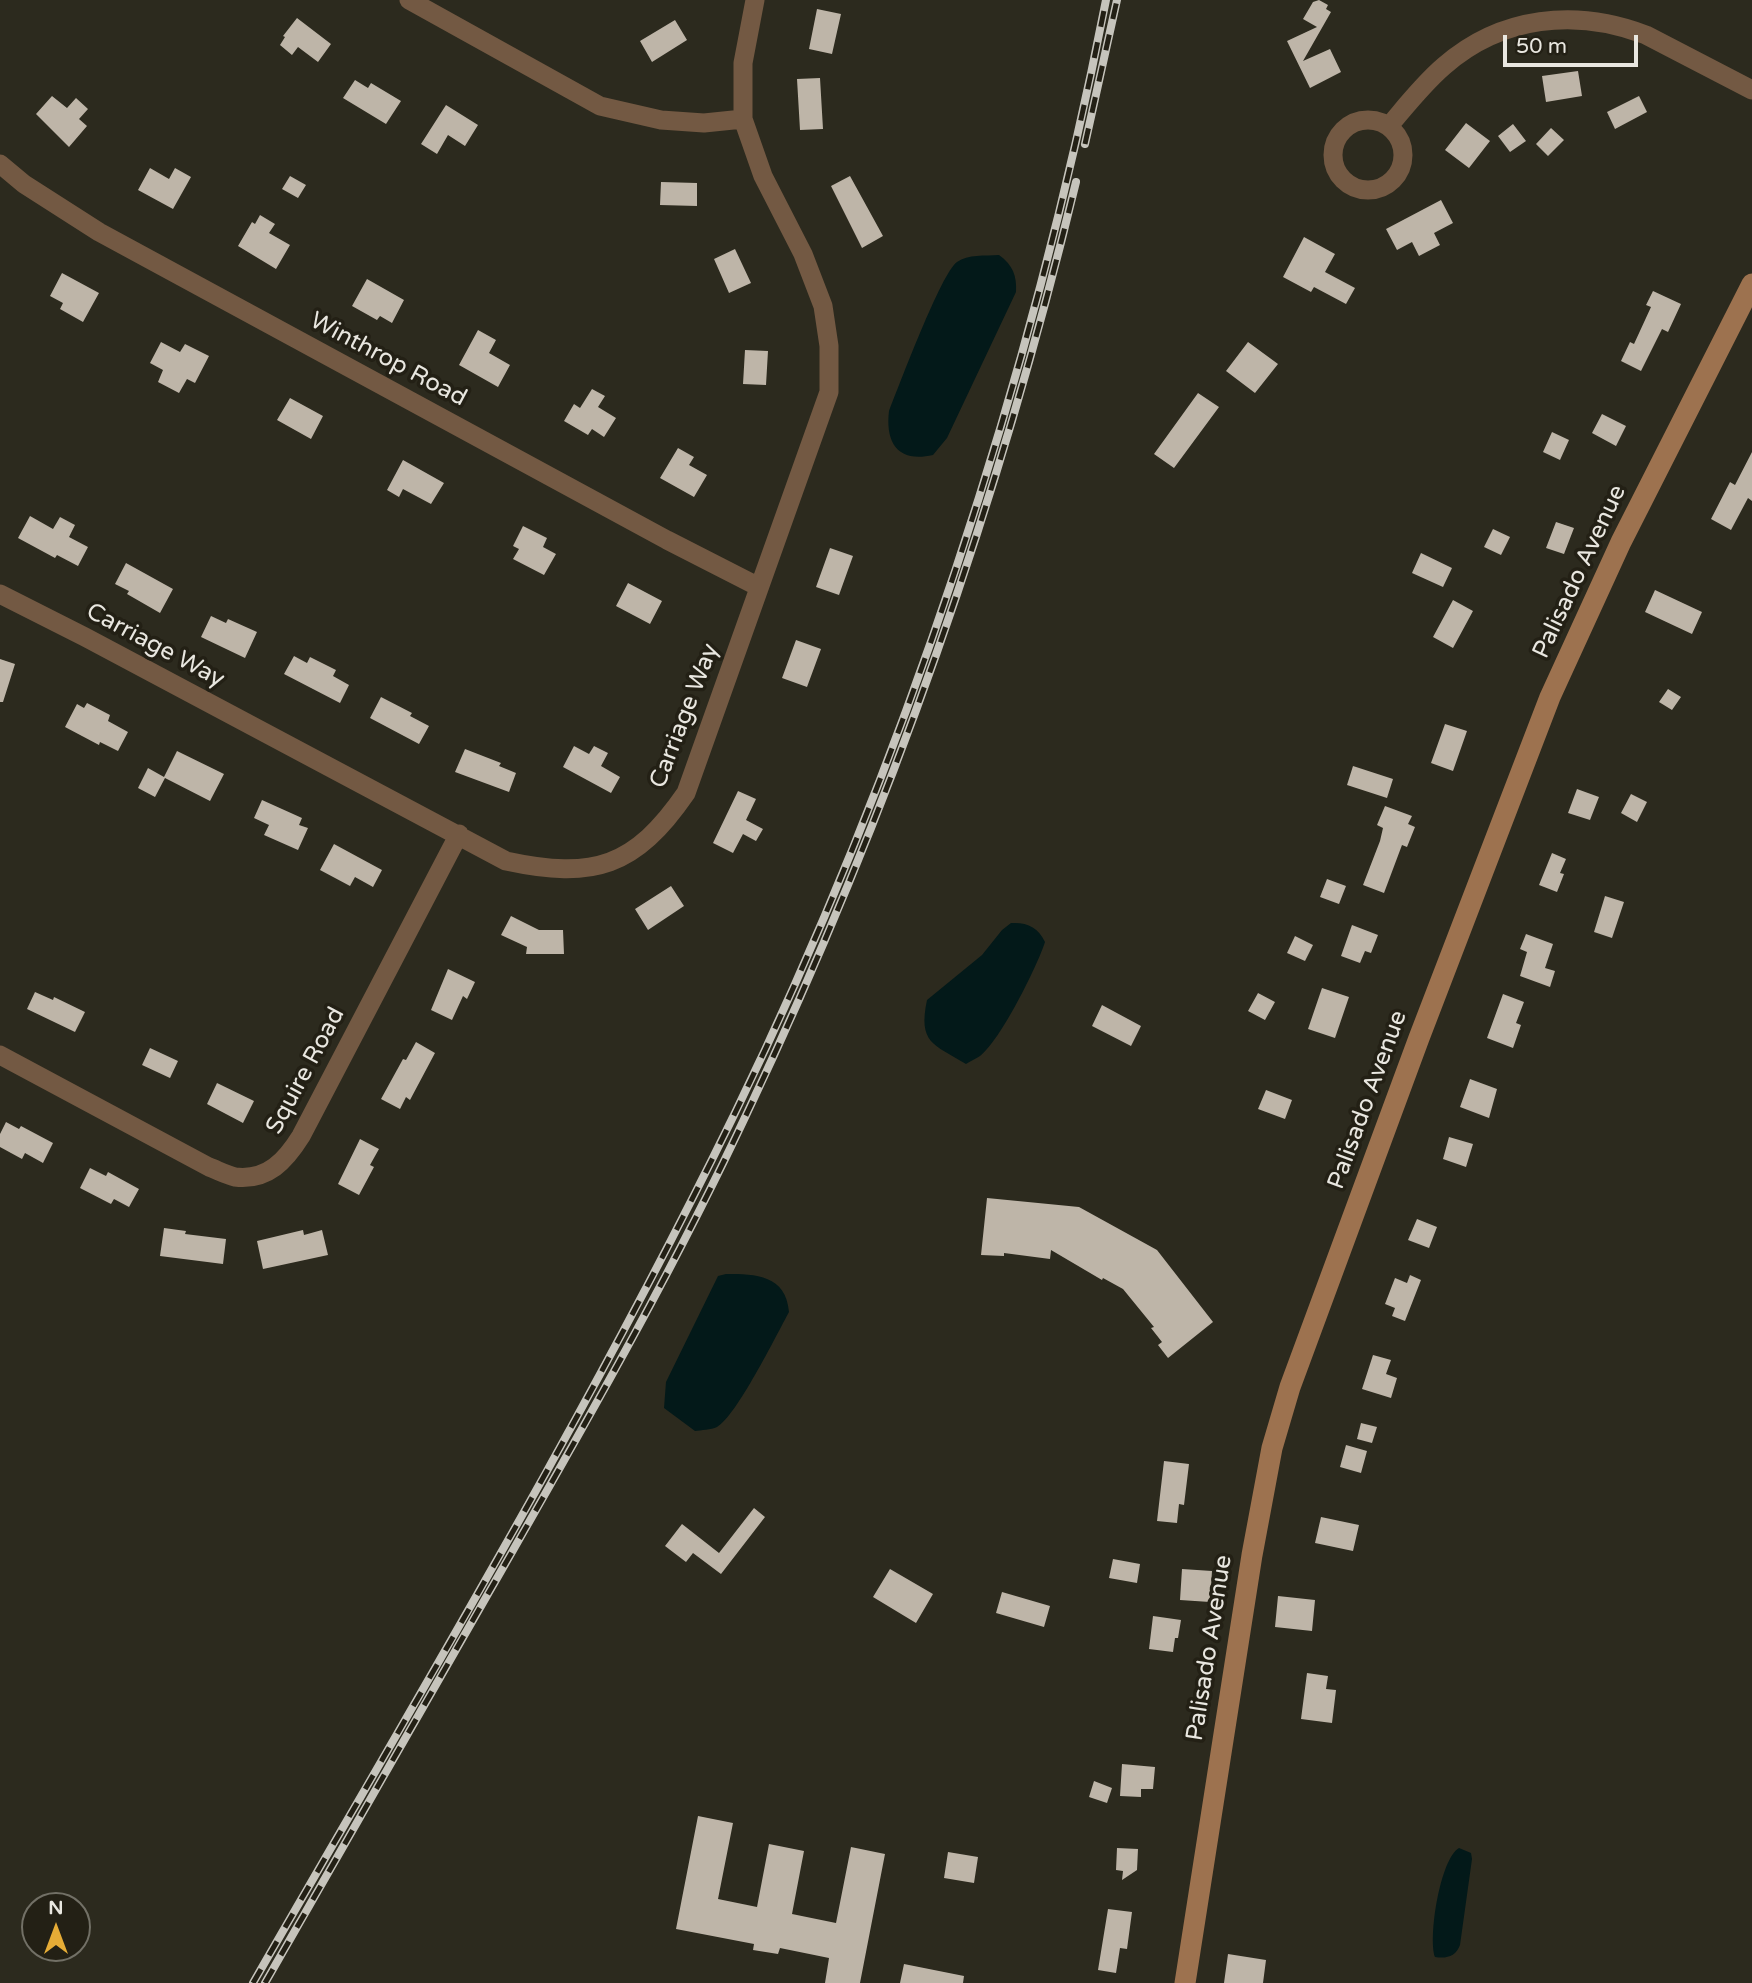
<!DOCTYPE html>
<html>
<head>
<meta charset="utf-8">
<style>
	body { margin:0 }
	#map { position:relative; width:1752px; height:1983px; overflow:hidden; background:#2c2a1e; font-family:"Varela Round",sans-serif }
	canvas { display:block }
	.north { position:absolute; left:21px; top:1892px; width:70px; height:70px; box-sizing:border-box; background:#232015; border:2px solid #727066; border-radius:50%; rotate:0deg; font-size:19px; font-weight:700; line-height:28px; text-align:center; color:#e9e7e0 }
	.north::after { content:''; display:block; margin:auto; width:24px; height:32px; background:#e6ac36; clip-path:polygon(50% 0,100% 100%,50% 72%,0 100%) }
	.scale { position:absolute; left:1503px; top:35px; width:135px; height:32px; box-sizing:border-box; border:4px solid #e9e7e0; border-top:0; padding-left:9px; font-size:21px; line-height:24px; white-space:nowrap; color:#e9e7e0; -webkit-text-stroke:5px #232015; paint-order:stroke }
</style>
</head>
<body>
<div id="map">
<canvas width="1752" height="1983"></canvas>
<div class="north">N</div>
<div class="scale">50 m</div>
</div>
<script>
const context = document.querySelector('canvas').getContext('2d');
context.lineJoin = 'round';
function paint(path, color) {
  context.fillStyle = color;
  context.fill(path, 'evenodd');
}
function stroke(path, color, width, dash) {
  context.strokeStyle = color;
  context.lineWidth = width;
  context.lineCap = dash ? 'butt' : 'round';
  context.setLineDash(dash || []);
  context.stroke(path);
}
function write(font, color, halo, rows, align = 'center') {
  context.font = font + ' "Varela Round",sans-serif';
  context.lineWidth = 7;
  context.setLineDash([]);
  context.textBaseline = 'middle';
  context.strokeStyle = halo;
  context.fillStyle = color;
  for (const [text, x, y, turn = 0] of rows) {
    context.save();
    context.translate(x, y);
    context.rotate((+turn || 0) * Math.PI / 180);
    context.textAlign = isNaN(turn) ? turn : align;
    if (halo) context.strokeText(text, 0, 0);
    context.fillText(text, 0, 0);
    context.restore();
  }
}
const water = new Path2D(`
	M999 255C1013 265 1017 276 1016 292L947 438 933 455C899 463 885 444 889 411 899 386 941 273 957 262 968 254 985 256 999 255Z
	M1011 923C1027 922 1038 927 1045 942 1037 967 1000 1041 980 1056 976 1059 970 1061 966 1064 933 1044 918 1043 927 1000L982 955 1002 930Z
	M726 1274C756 1274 786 1275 789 1312 777 1334 736 1417 717 1427 711 1430 701 1430 695 1431L664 1408 666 1382 718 1276Z
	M1459 1848 1471 1853 1472 1859 1460 1945C1456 1956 1447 1959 1435 1957 1428 1937 1440 1859 1459 1848Z`);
const building = new Path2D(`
	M1319 0 1328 5 1326 9 1331 12 1303 61 1330 49 1341 72 1310 88 1287 41 1317 27 1303 19 1313 2Z
	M817 9 841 14 832 54 809 49Z
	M297 18 331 44 318 62 298 47 292 55 280 45 285 37 283 36Z
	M675 20 687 40 652 62 640 41Z
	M1578 71 1582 96 1546 102 1542 76Z
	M820 78 823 129 800 130 797 79Z
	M355 80 368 88 371 83 401 101 386 124 343 98Z
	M52 96 67 108 76 98 88 109 79 119 87 126 69 147 36 114Z
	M1639 96 1647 112 1615 129 1607 112Z
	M446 105 478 125 465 146 448 135 437 154 421 144Z
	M1466 123 1490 141 1469 168 1445 150Z
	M1513 124 1526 141 1510 152 1498 136Z
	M1551 128 1564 140 1548 156 1536 144Z
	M150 168 169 179 175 168 191 177 173 209 138 190Z
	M290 176 306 185 298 198 282 189Z
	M850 176 883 236 862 248 831 186Z
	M661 182 697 183V206L660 205Z
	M1441 200 1453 223 1434 233 1440 245 1419 256 1412 242 1397 250 1386 229Z
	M260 215 275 224 269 233 290 245 276 269 238 246 252 222 255 224Z
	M1304 237 1335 254 1325 272 1355 288 1346 304 1314 287 1311 292 1283 277Z
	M735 249 751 283 729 293 714 259Z
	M62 273 99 293 83 322 60 309 63 303 50 296Z
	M367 279 404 300 392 323 380 316 377 320 352 306Z
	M1653 291 1681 304 1668 332 1662 329 1641 371 1621 361 1630 342 1634 344 1651 307 1646 305Z
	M478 330 496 340 489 353 510 365 498 387 459 365Z
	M161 342 180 352 185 344 209 356 195 383 187 379 179 393 158 382 163 370 150 363Z
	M1248 342 1278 364 1255 393 1226 371Z
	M745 350 768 351 766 385 743 384Z
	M592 389 605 396 598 407 616 418 604 437 592 429 588 435 564 421 574 404 580 408Z
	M1198 393 1219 407 1174 468 1154 454Z
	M290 398 323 416 311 439 277 420Z
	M1602 414 1626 426 1616 446 1592 433Z
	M1552 432 1569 440 1560 460 1543 452Z
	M678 448 694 457 689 465 707 475 694 497 660 478Z
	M1752 452V501L1748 498 1731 530 1711 519 1730 482 1735 485Z
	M403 460 444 483 431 504 403 489 399 497 387 490Z
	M30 516 53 529 60 517 75 525 69 537 88 547 78 566 57 555 55 558 18 538Z
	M1556 522 1574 528 1564 554 1546 548Z
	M523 526 547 538 543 547 556 554 544 575 513 559 519 549 513 546Z
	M1493 529 1510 537 1501 555 1484 547Z
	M830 548 853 556 839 595 816 587Z
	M1421 553 1452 568 1443 587 1412 573Z
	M126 563 173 589 160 613 127 594 129 591 115 584Z
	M628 583 662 601 650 624 616 606Z
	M1655 590 1702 612 1692 634 1645 612Z
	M1453 600 1473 611 1453 648 1433 637Z
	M211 616 226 623 228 619 257 632 245 658 201 637Z
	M796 640 821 649 807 687 782 678Z
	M294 656 307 663 310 657 336 670 333 676 349 685 340 703 284 674Z
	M0 659 15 664 3 702H0Z
	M1668 689 1681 697 1672 710 1659 702Z
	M381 697 412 713 410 716 429 726 419 744 370 718Z
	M87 703 110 715 108 721 128 732 118 751 100 742 99 745 65 727 77 704 84 708Z
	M1445 724 1467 731 1453 771 1431 763Z
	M574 746 589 754 594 746 608 753 601 766 620 777 611 793 563 767Z
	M465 749 501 763 499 766 516 773 509 792 455 772Z
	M177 751 224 774 210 801 165 778 155 797 138 788 148 768 164 777Z
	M1353 766 1393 779 1387 798 1347 785Z
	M1577 789 1599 797 1590 820 1568 813Z
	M738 791 756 799 746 820 763 829 756 841 743 834 733 853 713 843Z
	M1631 794 1647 802 1637 822 1621 813Z
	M262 800 302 818 299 825 308 828 298 850 264 835 269 825 254 818Z
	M1385 806 1412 816 1408 824 1415 827 1407 847 1402 845 1384 893 1363 885 1380 841 1383 828 1377 825Z
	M334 844 382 870 373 887 355 877 350 886 320 870Z
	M1552 853 1566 859 1560 873 1564 874 1557 892 1539 885Z
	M1327 879 1346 886 1339 904 1320 897Z
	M671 886 684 906 648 930 635 909Z
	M1605 896 1624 902 1612 938 1594 932Z
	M511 916 539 930H563L564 954H526L527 947 501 935Z
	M1352 925 1378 935 1371 953 1365 951 1360 963 1341 956Z
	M1526 934 1553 944 1545 968 1555 971 1550 987 1520 976 1527 952 1520 949Z
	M1295 936 1313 945 1305 961 1287 953Z
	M448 969 475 982 467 999 463 996 452 1020 431 1010Z
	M1322 988 1349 997 1335 1038 1308 1029Z
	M35 992 53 1000 54 997 85 1012 75 1032 27 1009Z
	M1258 993 1275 1002 1265 1020 1248 1011Z
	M1503 994 1524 1002 1516 1023 1521 1025 1513 1048 1487 1038Z
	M1102 1005 1141 1026 1131 1046 1092 1026Z
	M416 1042 435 1053 410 1100 406 1097 400 1109 381 1099 403 1059 406 1060Z
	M150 1048 178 1061 170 1078 142 1065Z
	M1470 1079 1497 1089 1489 1118 1460 1107Z
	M217 1083 254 1101 243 1123 207 1104Z
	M1266 1090 1292 1100 1285 1119 1258 1109Z
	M6 1122 19 1129 21 1126 53 1143 43 1163 25 1153 22 1159 0 1147V1134Z
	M1449 1137 1473 1144 1466 1167 1443 1159Z
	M360 1139 379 1149 370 1165 374 1167 359 1195 338 1184Z
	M90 1168 106 1176 108 1172 139 1189 129 1207 114 1199 111 1204 80 1188Z
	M987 1198 1079 1207 1157 1250 1213 1322 1168 1358 1158 1345 1162 1342 1151 1328 1154 1327 1123 1289 1103 1278 1102 1280 1051 1250 1050 1259 1004 1253V1256L981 1255Z
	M1417 1219 1437 1227 1429 1248 1408 1240Z
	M164 1228 186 1231 185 1234 226 1239 223 1264 160 1256Z
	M303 1230 304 1235 322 1230 328 1255 263 1269 257 1241Z
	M1410 1275 1421 1280 1405 1321 1392 1316 1395 1308 1385 1304 1395 1278 1407 1283Z
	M1373 1355 1391 1360 1386 1374 1397 1378 1391 1398 1362 1389Z
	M1361 1423 1377 1427 1372 1443 1357 1439Z
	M1346 1445 1367 1451 1361 1473 1340 1467Z
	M1164 1461 1189 1464 1184 1505 1179 1504 1177 1523 1157 1521Z
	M754 1508 765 1517 721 1574 693 1553 686 1562 665 1546 682 1524 719 1553Z
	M1321 1517 1359 1525 1353 1551 1315 1543Z
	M1113 1559 1140 1564 1137 1583 1109 1578Z
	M890 1569 933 1594 916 1623 873 1597Z
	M1182 1569 1212 1571 1210 1602 1180 1600Z
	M1002 1592 1050 1606 1044 1627 996 1613Z
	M1278 1596 1315 1600 1312 1631 1275 1627Z
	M1153 1616 1181 1620 1178 1638H1175L1173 1652 1149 1649Z
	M1307 1673 1328 1676 1326 1689 1336 1690 1332 1723 1301 1719Z
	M1122 1764 1155 1767 1153 1789H1141V1797L1120 1796Z
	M1094 1781 1112 1788 1107 1803 1089 1797Z
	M698 1816 733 1823 718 1899 757 1907 769 1844 804 1851 792 1914 836 1923 851 1847 885 1854 860 1983H825L829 1958 780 1948 778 1954 753 1950 754 1944 676 1929Z
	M1117 1848 1138 1849 1137 1870 1122 1880 1123 1871 1116 1870Z
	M948 1852 978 1857 974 1883 944 1878Z
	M1108 1909 1132 1912 1127 1949 1120 1948 1116 1973 1098 1970Z
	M1228 1954 1266 1960 1263 1983H1224Z
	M904 1964 964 1976 963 1983H900Z`);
const street = new Path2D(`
	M409 0 600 106 661 120 704 123 743 119V63L755 0
	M1333 155a35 35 0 1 1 70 0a35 35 0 1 1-70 0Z
	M1389 126C1406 106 1423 84 1444 66 1501 16 1576 8 1646 35L1752 90
	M0 164 24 184 99 232 667 540 759 587
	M0 594 85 637 506 861C594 880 635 867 686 793L829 392V346L823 306 803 254 763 176 743 119
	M0 1055 209 1167C217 1170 227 1175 235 1177 268 1181 286 1160 301 1136L459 834`);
const secondary = new Path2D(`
	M1185 1983 1252 1555 1272 1448 1290 1387 1419 1038 1550 697 1621 542 1752 284`);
const rail = new Path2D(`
	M1085 144 1117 0
	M253 1983C418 1696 589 1412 734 1115 903 768 1032 379 1106 0
	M265 1983C346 1842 427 1700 508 1559 592 1412 676 1265 748 1111 889 813 999 502 1076 182`);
const streetNames = [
	["Winthrop Road",388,360,28],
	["Palisado Avenue",1580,572,-65],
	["Carriage Way",155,646,28],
	["Carriage Way",685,716,-69],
	["Squire Road",306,1071,-62],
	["Palisado Avenue",1368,1100,-70],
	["Palisado Avenue",1210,1648,-81]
];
paint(water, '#031919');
paint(building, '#beb5a8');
stroke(street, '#735943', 19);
stroke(secondary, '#9d724f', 21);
stroke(rail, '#c6c4bc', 8);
stroke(rail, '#232015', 5, [16]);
write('24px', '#e9e7e0', '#232015', streetNames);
</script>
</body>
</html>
